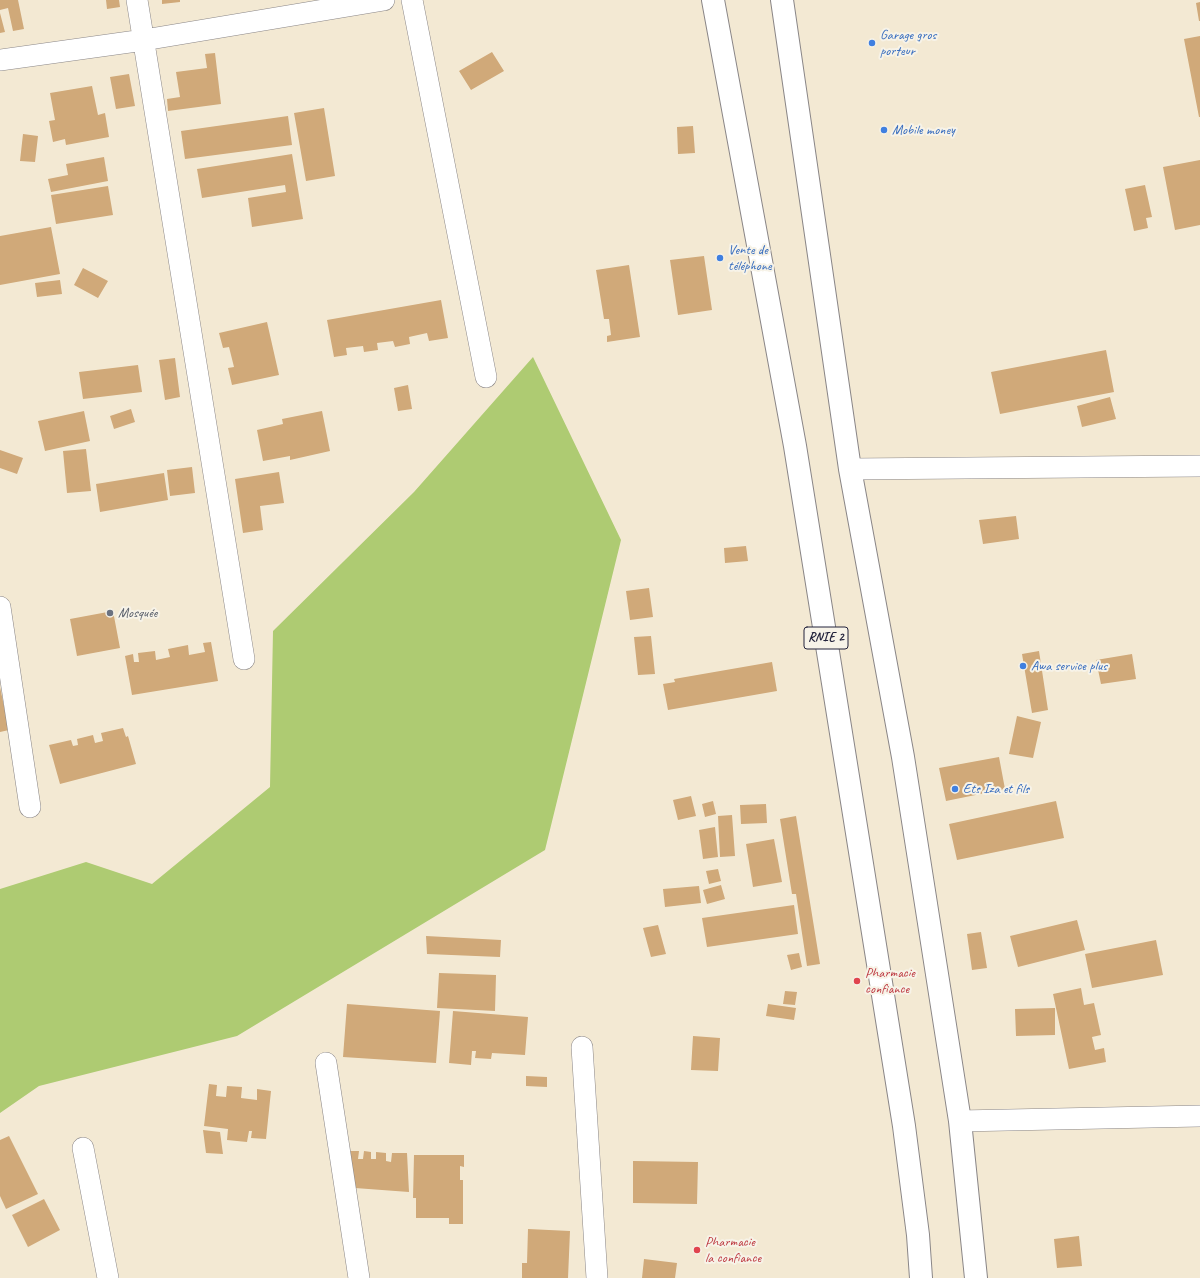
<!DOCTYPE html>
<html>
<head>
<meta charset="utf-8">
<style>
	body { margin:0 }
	canvas { display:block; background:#f3e9d3 }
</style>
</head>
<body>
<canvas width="1200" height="1278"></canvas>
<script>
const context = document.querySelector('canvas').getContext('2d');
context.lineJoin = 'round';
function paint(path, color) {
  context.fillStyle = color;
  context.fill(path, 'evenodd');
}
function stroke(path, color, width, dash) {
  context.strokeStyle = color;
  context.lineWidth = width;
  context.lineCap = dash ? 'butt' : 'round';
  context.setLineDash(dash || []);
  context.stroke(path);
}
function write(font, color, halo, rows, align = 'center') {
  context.font = font + ' Caveat,sans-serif';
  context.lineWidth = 4;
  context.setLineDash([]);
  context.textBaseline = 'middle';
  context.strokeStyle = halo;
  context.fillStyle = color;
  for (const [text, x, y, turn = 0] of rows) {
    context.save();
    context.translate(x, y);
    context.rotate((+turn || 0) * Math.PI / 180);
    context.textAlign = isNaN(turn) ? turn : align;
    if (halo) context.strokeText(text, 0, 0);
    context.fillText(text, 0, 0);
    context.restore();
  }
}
const green = new Path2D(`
	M533 357 621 540 545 850 237 1036 39 1086 0 1113V889L86 862 152 884 270 787 273 631 414 492Z`);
const building = new Path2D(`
	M0 0H18L24 29 13 31 8 8 0 10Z
	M106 0H119L120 7 107 9Z
	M162 0H180V2L162 4Z
	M1200 2V21H1199L1196 3Z
	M0 13 5 32 0 33Z
	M1200 36V117H1199L1184 39Z
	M492 52 504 71 471 90 459 71Z
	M215 53 221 104 168 111 167 99 180 97 176 72 207 68 205 54Z
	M129 74 135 106 116 109 110 77Z
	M92 86 98 115 105 113 109 137 66 145 65 139 53 142 49 121 55 120 50 93Z
	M324 108 335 176 306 181 294 113Z
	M288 116 292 145 185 159 181 131Z
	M693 126 695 153 678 154 677 127Z
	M23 134 38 136 35 162 20 161Z
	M292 154 303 219 252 227 248 198 286 192 285 185 202 198 197 169Z
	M104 157 108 181 51 192 48 179 68 175 66 164Z
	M1200 160V225L1175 230 1163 167Z
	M1145 185 1152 217 1146 218 1148 228 1134 231 1125 189Z
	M108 186 113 215 56 224 51 195Z
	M51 227 60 274 0 285V236Z
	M704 256 712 310 678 315 670 260Z
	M629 265 640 337 607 342V336L611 335 609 319H604L596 270Z
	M83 268 108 281 98 298 74 285Z
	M60 280 62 294 37 297 35 283Z
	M441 300 448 338 429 341 427 333 409 337 410 344 395 347 393 341 377 343 378 350 364 352 363 346 346 348 347 355 334 357 327 320Z
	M267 322 279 375 232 385 228 368 234 367 229 347 223 348 219 333Z
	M1106 350 1114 392 1000 414 991 372Z
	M175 358 180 397 165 400 159 360Z
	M138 365 142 392 83 399 79 372Z
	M408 385 412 409 398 411 394 388Z
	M1110 397 1116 419 1082 427 1077 406Z
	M131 409 135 422 114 429 110 416Z
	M84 411 90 441 45 451 38 421Z
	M322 411 330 451 290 460V456L263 461 257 430 283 424 282 419Z
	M86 449 91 491 67 493 63 451Z
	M0 450 23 458 17 474 0 468Z
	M192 467 195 493 170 496 167 470Z
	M279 472 284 503 260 506 263 530 243 533 235 479Z
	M164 473 168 500 100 512 96 484Z
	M1016 516 1019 539 983 544 979 520Z
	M746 546 748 561 725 563 724 548Z
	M649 588 653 617 630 620 626 591Z
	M113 611 120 648 77 656 70 619Z
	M651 636 655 674 638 675 634 637Z
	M211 642 218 681 132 695 125 656 133 654 134 662H139L138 653 155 651 156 660 170 657 168 649 188 645 189 655 205 652 203 643Z
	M1039 651 1048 710 1032 713 1022 654Z
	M1132 654 1136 679 1101 684 1096 660Z
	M772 662 777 691 668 710 663 684 675 682 674 679Z
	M0 687 9 730 0 732Z
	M1017 716 1041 722 1033 758 1009 754Z
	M123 728 126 737 128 736 136 764 60 784 49 745 71 740 73 746 78 745 77 739 93 735 95 743 103 741 101 733Z
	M999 757 1005 789 946 801 939 768Z
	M691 796 696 816 678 820 673 800Z
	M713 801 716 814 705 817 702 804Z
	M1056 801 1064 838 957 860 949 824Z
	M766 804 767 823 741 824 740 805Z
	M732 815 735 856 720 857 718 816Z
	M796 816 820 964 807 966 796 894H792L780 819Z
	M715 827 718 857 703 859 699 830Z
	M774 839 782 882 753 887 746 844Z
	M718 869 721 881 709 884 706 871Z
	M721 885 725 899 707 904 703 890Z
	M699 886 701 903 665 907 663 889Z
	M794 905 798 934 707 947 702 918Z
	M1077 920 1085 950 1018 967 1010 936Z
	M658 925 666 954 651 957 643 928Z
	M981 932 987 968 972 970 967 934Z
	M426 936 501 940 500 957 427 954Z
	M1156 940 1163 975 1092 988 1085 954Z
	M799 953 802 967 791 970 787 955Z
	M439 973 496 975 495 1011 437 1008Z
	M1081 988 1084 1005 1094 1003 1101 1035 1092 1037 1095 1050 1104 1048 1106 1062 1069 1069 1053 994Z
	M785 991 797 992 795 1005 783 1004Z
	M347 1004 440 1011 436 1063 343 1057Z
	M768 1004 796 1008 794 1020 766 1016Z
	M1055 1008V1035L1016 1036 1015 1009Z
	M453 1011 528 1017 525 1055 492 1053 491 1059 475 1058 476 1051H472L471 1065 449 1063Z
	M693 1036 720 1038 718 1071 691 1070Z
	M526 1076 547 1077V1087L526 1086Z
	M209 1084 217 1085 216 1096 226 1097 227 1086 242 1087 241 1098 257 1100V1089L271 1091 266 1139 251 1138 252 1131H249L247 1142 227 1140 228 1129 204 1126Z
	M203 1130 220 1132 223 1154 206 1153Z
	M9 1136 38 1194 6 1209 0 1196V1140Z
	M349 1151H359L358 1159H363L364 1151 371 1152V1159H376V1152L386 1153V1161L391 1162 392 1153H407L409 1192 355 1188Z
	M414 1155H464V1167L460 1166V1180H463V1224H449V1218H416V1198H413Z
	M633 1161 698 1162 697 1204 633 1203Z
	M44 1199 60 1230 28 1247 12 1215Z
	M528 1229 570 1231 568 1278H522V1263H527Z
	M1079 1236 1082 1266 1057 1268 1054 1239Z
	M644 1259 677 1263 675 1278H642Z`);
const minor = new Path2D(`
	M137 0 244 659
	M412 0 486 377
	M0 60 144 40 384 0
	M850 469 1200 466
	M0 607 30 807
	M582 1047 597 1278
	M326 1063 359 1278
	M960 1121 1200 1116
	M83 1148 108 1278`);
const primary = new Path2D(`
	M713 0 795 446 904 1126 918 1235 921 1278
	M782 0 850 469 903 757 960 1121 976 1278`);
const markers = [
	[872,43,4,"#3f7fe0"],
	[884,130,4,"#3f7fe0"],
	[720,258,4,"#3f7fe0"],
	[110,613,4,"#6b7280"],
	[1023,666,4,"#3f7fe0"],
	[955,789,4,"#3f7fe0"],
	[857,981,4,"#e0444e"],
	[697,1250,4,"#e0444e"]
];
const shields = [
	[826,638,44]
];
const shieldNames = [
	["RNIE 2",826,638]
];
const shopNames = [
	["Garage gros",880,35],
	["porteur",880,51],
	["Mobile money",892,130],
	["Vente de",728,250],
	["téléphone",728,266],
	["Awa service plus",1031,666],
	["Ets Iza et fils",963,789]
];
const worshipNames = [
	["Mosquée",118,613]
];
const healthNames = [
	["Pharmacie",865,973],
	["confiance",865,989],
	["Pharmacie",705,1242],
	["la confiance",705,1258]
];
paint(green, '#aecb72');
paint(building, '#d0a979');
stroke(minor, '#8a8687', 22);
stroke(primary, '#8a8687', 24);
stroke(minor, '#fff', 21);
stroke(primary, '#fff', 22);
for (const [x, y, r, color] of markers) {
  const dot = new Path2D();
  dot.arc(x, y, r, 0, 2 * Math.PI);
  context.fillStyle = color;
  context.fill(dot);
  stroke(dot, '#f7f3e8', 1.5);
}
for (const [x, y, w] of shields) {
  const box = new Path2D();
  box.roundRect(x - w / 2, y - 11, w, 22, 3);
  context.fillStyle = '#f7f3e8';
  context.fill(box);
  stroke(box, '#22223b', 1);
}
write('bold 13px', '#22223b', null, shieldNames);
write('14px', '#366cbe', '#f7f3e8', shopNames, 'left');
write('14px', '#5b616d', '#f7f3e8', worshipNames, 'left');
write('14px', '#be3a42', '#f7f3e8', healthNames, 'left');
</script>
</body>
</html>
